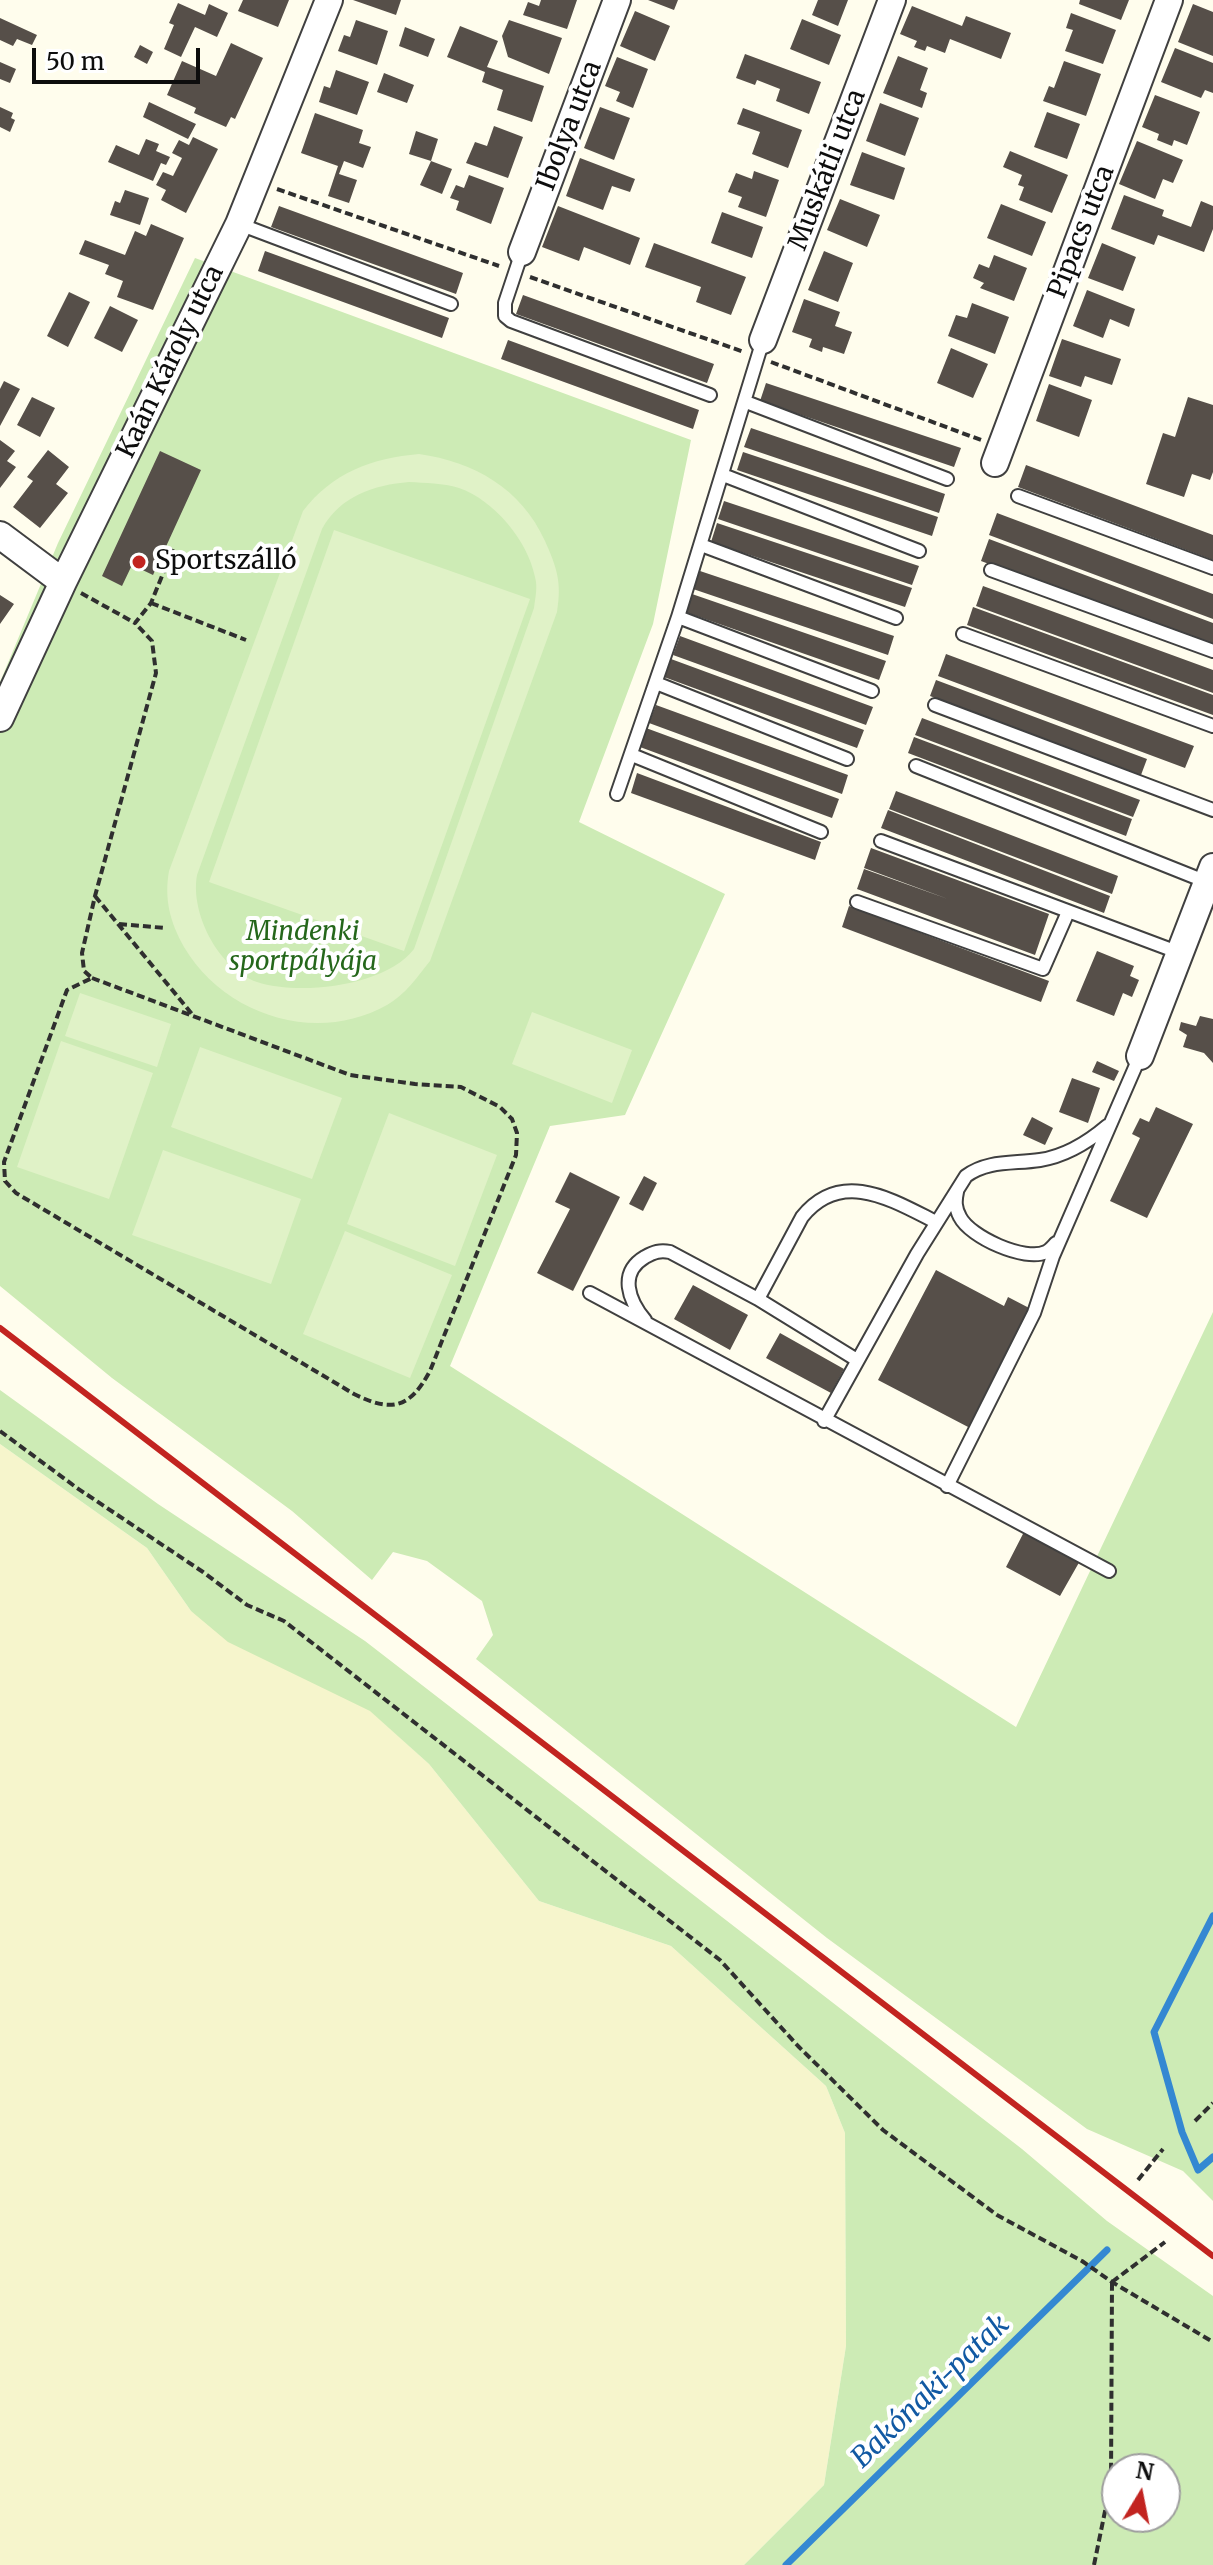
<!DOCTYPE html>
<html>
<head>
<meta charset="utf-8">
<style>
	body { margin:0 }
	#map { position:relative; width:1213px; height:2565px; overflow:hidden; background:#fffded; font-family:Merriweather,serif }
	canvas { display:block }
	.north { position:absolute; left:1101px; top:2453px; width:80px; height:80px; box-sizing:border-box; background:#fff; border:2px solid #9e9e9e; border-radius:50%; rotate:10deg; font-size:22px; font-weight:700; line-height:32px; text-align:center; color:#0d0d0d }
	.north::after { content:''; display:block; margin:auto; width:28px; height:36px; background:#c22420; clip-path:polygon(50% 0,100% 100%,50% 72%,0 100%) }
	.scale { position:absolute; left:32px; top:48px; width:168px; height:36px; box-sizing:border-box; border:4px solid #0d0d0d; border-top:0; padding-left:10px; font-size:24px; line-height:28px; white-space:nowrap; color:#0d0d0d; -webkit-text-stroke:6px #fff; paint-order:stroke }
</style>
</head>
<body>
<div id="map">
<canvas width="1213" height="2565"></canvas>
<div class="north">N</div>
<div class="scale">50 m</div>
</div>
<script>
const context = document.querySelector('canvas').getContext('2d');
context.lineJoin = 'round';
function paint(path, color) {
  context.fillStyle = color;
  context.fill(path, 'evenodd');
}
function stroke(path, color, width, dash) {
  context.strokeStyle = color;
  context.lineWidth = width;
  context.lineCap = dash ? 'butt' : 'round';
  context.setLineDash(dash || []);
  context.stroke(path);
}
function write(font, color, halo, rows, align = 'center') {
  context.font = font + ' Merriweather,serif';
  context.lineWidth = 8;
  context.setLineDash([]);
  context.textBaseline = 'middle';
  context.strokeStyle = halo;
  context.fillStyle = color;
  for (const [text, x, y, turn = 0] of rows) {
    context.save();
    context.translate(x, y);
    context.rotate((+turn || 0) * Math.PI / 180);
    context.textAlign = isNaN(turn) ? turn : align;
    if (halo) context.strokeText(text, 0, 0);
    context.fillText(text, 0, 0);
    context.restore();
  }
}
const farmland = new Path2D(`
	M0 1444 147 1548 191 1611 314 1682 370 1710 429 1764 539 1901 671 1946 826 2086 845 2133 846 2346 824 2485 744 2565H0Z`);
const green = new Path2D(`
	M195 258 691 440 653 624 579 822 725 894 625 1115 550 1126 450 1366 1016 1727 1213 1312V2201L1183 2171 1087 2129 827 1938 476 1659 493 1635 482 1601 427 1561 393 1552 372 1580 292 1511 112 1378 0 1286V682L58 543Z
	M0 1390 158 1504 365 1641 1022 2149 1107 2221 1213 2296V2565H744L824 2485 846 2346 845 2133 826 2086 671 1946 539 1901 429 1764 370 1711 228 1642 191 1611 147 1548 0 1444ZM1117 2469H1165V2517H1117Z`);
const pitch = new Path2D(`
	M419 454C474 462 521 488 545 541 557 568 562 582 557 612L430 961C418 976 405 995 387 1005 316 1045 224 1015 184 947 170 922 164 899 169 871L303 511C332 473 372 458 419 454ZM409 482C425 483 443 483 459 488 494 500 528 541 535 577 538 588 535 598 534 608L414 949C386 986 300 996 257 982 219 969 190 914 197 875L322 529C340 496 374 485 409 482Z
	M334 530 530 599 404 951 209 882Z
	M80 993 171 1024 157 1067 65 1036Z
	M532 1012 632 1050 612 1103 512 1064Z
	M61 1041 153 1073 109 1199 17 1167Z
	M200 1047 342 1098 312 1179 171 1127Z
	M389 1113 497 1155 455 1266 347 1224Z
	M163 1150 301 1199 271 1284 132 1235Z
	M345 1231 452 1275 410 1378 303 1334Z`);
const stream = new Path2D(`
	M1213 1916 1154 2032 1182 2132 1198 2170 1213 2157
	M786 2565 1107 2250`);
const building = new Path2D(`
	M243 0H289L278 27 238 11Z
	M353 0H401L396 15Z
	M541 0H577L567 29 523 15 528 2 539 6Z
	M648 0H678L674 10Z
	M818 0H848L838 26 812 15Z
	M1080 0H1129L1121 20 1079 4Z
	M178 3 205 15 209 4 228 13 217 37 195 27 181 57 164 49 174 25 169 23Z
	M1193 4 1213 12V56L1178 42Z
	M912 6 962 26 966 16 1011 33 1001 59 950 39 945 53 927 46 925 51 914 47 917 41 900 34Z
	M635 11 670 26 655 61 620 46Z
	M1071 13 1116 30 1103 64 1065 51 1073 30 1066 28Z
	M0 18 37 35 32 45 17 39 13 46 0 40Z
	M802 19 841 35 829 65 790 49Z
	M356 20 388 31 377 65 338 51 344 35 350 37Z
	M509 20 562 38 549 74 508 57 502 36Z
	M460 26 498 41 487 67 544 86 532 122 497 110 503 90 482 82 485 72 447 57Z
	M405 27 435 39 428 57 399 46Z
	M231 43 263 58 235 119 231 117 226 127 194 113 196 108 167 95 182 61 216 76Z
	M140 45 153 52 147 64 134 57Z
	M1175 48 1213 63V93L1205 90 1201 98 1161 82Z
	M745 54 821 82 809 114 776 101 780 89 757 80 755 85 736 78Z
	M898 56 928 68 920 90 927 93 922 108 883 93Z
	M617 57 648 69 633 108 616 101 620 92 605 86Z
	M1064 61 1101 74 1086 116 1043 101 1049 86 1054 88Z
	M0 62 16 69 10 83 0 79Z
	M336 70 369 82 357 115 319 102 324 86 330 88Z
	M384 73 414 85 407 103 377 92Z
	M1155 95 1200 112 1187 145 1174 140 1172 146 1157 140 1159 134 1142 127Z
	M149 102 196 124 188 139 143 117Z
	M880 103 919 118 905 156 866 141Z
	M0 107 13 113 11 118 15 120 10 132 0 127Z
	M600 107 630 118 614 160 584 148Z
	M743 108 802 130 788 168 752 154 760 132 737 124Z
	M1047 112 1080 124 1067 159 1034 147Z
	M315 113 363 130 359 143 371 147 363 168 344 161 339 174 357 180 349 203 328 196 338 166 301 153Z
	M494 126 523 137 508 178 466 163 475 142 487 146Z
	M416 131 438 139 431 161 409 154Z
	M193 137 218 149 186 213 161 200 166 190 156 185 163 172 173 176 182 158 172 153 179 140 189 145Z
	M146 139 159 144 156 151 170 157 166 165 161 163 153 181 108 162 116 145 139 155Z
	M1137 141 1183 160 1173 183 1163 179 1155 199 1119 184Z
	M1010 151 1068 175 1052 213 1019 200 1024 187 1018 185 1022 175 1003 167Z
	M862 152 905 168 894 200 850 185Z
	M580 158 635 179 630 192 612 186 603 210 566 196Z
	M431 161 452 169 442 194 420 185Z
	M754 171 779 180 766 217 738 207 742 197 728 192 736 173 752 179Z
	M469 175 504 188 491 224 456 210 459 201 450 198 456 185 464 188Z
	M125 190 149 198 140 225 110 215 115 201 120 203Z
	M1124 195 1164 210 1162 216 1191 227 1201 201 1213 206V229L1204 252 1158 235 1154 245 1111 229Z
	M840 199 880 215 867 247 827 230Z
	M1001 204 1046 222 1032 256 987 238Z
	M279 206 463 273 456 294 271 227Z
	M558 206 640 238 630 265 584 247 579 261 542 247Z
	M722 212 763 227 752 258 711 243Z
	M151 224 184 238 153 310 117 297 123 281 105 274 109 265 79 254 85 240 125 255 135 231 146 236Z
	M654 243 746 277 731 315 696 302 701 287 645 267Z
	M1102 243 1136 257 1123 291 1088 278Z
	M265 251 449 318 442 338 258 271Z
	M824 251 853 263 838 302 808 290Z
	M994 255 1027 268 1014 301 980 288 984 283 973 278 979 264 989 268Z
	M1087 290 1135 309 1129 327 1110 319 1103 338 1073 326Z
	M69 292 90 302 68 347 47 336Z
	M523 295 714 364 707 383 516 314Z
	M804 299 840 312 835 326 852 332 844 354 823 347 822 352 809 347 812 339 792 332Z
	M972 303 1009 317 995 354 948 336 956 315 967 318Z
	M110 306 138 320 122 352 94 338Z
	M1062 339 1121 359 1112 385 1085 376 1081 387 1049 376Z
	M508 340 699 410 693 429 501 359Z
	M951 348 988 364 973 398 937 383Z
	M4 381 20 389 0 426V389Z
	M766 383 961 448 954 467 760 401Z
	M1049 384 1092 400 1079 437 1036 421Z
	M32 397 55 408 40 437 17 425Z
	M1188 397 1213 405V472L1210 480 1192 474 1184 497 1146 484 1163 433 1175 437Z
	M751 428 945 494 939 513 744 447Z
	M0 440 15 451 7 461 16 467 0 488Z
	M48 450 69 467 56 484 68 493 40 528 13 507 33 481 27 477Z
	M160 451 201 470 153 575 132 565 122 586 102 576Z
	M743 452 938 517 932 536 737 470Z
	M1026 465 1213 535V560L1018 487Z
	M724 501 919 566 912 585 718 519Z
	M997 513 1213 594V619L989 535Z
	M717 523 912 588 905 607 711 542Z
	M989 539 1213 623V648L981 561Z
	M700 571 894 636 888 655 693 589Z
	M983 586 1213 670V693L976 606Z
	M692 594 886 661 879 680 685 612Z
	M0 595 14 604 0 624Z
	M973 607 1213 695V715L967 625Z
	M680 636 873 707 866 725 673 655Z
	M946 654 1194 746 1185 768 938 676Z
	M671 659 864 730 857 748 664 677Z
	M936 680 1147 759 1141 775 930 696Z
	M656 705 848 775 842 794 649 723Z
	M922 718 1140 800 1133 817 915 735Z
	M646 728 839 799 832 818 640 747Z
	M914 737 1132 819 1126 836 908 753Z
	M637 773 821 842 815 860 631 793Z
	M896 791 1118 876 1112 894 889 809Z
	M888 810 1110 896 1104 913 881 828Z
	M871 848 1049 914 1035 955 857 889 864 869 948 899 864 868Z
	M849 906 1049 981 1041 1002 842 927Z
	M1097 951 1134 966 1130 976 1139 980 1132 997 1123 993 1114 1016 1076 1001Z
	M1200 1016 1213 1019V1063L1204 1053 1183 1047 1187 1035 1179 1030 1181 1022 1196 1026Z
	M1097 1061 1119 1071 1114 1081 1092 1072Z
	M1072 1078 1100 1088 1088 1123 1059 1112Z
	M1156 1107 1193 1124 1147 1218 1110 1201 1140 1138 1132 1134 1140 1118 1149 1122Z
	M1032 1117 1053 1128 1045 1145 1023 1135Z
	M570 1172 620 1197 573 1291 537 1273 570 1209 555 1202Z
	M644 1176 657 1183 643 1211 629 1204Z
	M936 1270 1004 1306 1008 1297 1033 1310 970 1428 878 1380Z
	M693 1285 748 1315 730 1350 674 1319Z
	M780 1333 844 1369 831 1393 766 1358Z
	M1025 1530 1081 1559 1060 1596 1006 1567Z`);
const path = new Path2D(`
	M277 189 499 266
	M530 277 744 352
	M771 362 981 440
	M81 593 135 623 151 603 173 549
	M151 603 246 640
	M95 896 192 1014
	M119 924 165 928
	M92 978 350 1075 415 1084 461 1087 500 1107 512 1119 517 1133 516 1155 430 1371C410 1408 392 1413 354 1394L16 1193 5 1181 4 1162 67 990 92 978 84 971 82 953 95 896 156 673 152 641 135 623
	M0 1431 77 1488 203 1572 247 1605 284 1621 720 1960 798 2046 883 2130 997 2215 1082 2261 1112 2282 1213 2342
	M1195 2121 1213 2103
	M1138 2180 1163 2149
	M1112 2282 1165 2242
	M1094 2565 1111 2482 1112 2282`);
const service = new Path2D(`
	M239 224 451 304
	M522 252 505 303V316L511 321 710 395
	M746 402 947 479
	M723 475 919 551
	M1018 496 1213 568
	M701 545 896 618
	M991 570 1213 651
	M678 617 872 691
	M963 634 1213 726
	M656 683 847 759
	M935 705 1213 810
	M632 755 821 832
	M916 766 1207 882
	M617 794 678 617 763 340
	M881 841 1180 953
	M857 902 1043 969 1068 912
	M957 1192C955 1201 955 1208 960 1217 970 1237 1025 1262 1046 1252 1050 1250 1053 1246 1056 1243
	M590 1293 1109 1571
	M758 1299 802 1217C841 1168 892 1200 936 1222
	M645 1320C629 1301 618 1273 645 1257 654 1252 660 1250 670 1252L758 1299 857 1360
	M824 1421 917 1254 966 1176C988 1160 1013 1164 1040 1160 1066 1156 1087 1143 1107 1126
	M947 1486 1034 1313 1053 1256 1140 1056`);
const minor = new Path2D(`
	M522 252 617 0
	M763 340 892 0
	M995 463 1169 0
	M0 535 63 582
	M0 718 63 582 239 224 329 0
	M1140 1056 1213 867`);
const rail = new Path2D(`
	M0 1328 1213 2256`);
const markers = [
	[139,562,8,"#c22420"]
];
const streetNames = [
	["Ibolya utca",570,126,-69],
	["Muskátli utca",828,170,-69],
	["Pipacs utca",1082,232,-69],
	["Kaán Károly utca",171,362,-64]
];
const poiNames = [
	["Sportszálló",155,562]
];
const parkNames = [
	["Mindenki",303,933],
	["sportpályája",303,963]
];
const waterNames = [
	["Bakónaki-patak",931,2392,-44]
];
paint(farmland, '#f6f5cc');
paint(green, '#cdebb5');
paint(pitch, '#e0f2c7');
stroke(stream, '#3488d2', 7);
paint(building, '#564f49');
stroke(service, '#404040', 16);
stroke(minor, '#404040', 30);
stroke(path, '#2f2f2f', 4, [8, 4]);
stroke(service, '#fff', 12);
stroke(minor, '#fff', 26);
stroke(rail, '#c22420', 6);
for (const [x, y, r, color] of markers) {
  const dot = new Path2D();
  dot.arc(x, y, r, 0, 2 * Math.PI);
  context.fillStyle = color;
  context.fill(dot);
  stroke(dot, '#fff', 3);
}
write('26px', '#0d0d0d', '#fff', streetNames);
write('26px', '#0d0d0d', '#fff', poiNames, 'left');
write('italic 26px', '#25671b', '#fff', parkNames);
write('italic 28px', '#1159a3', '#fff', waterNames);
</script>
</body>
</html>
